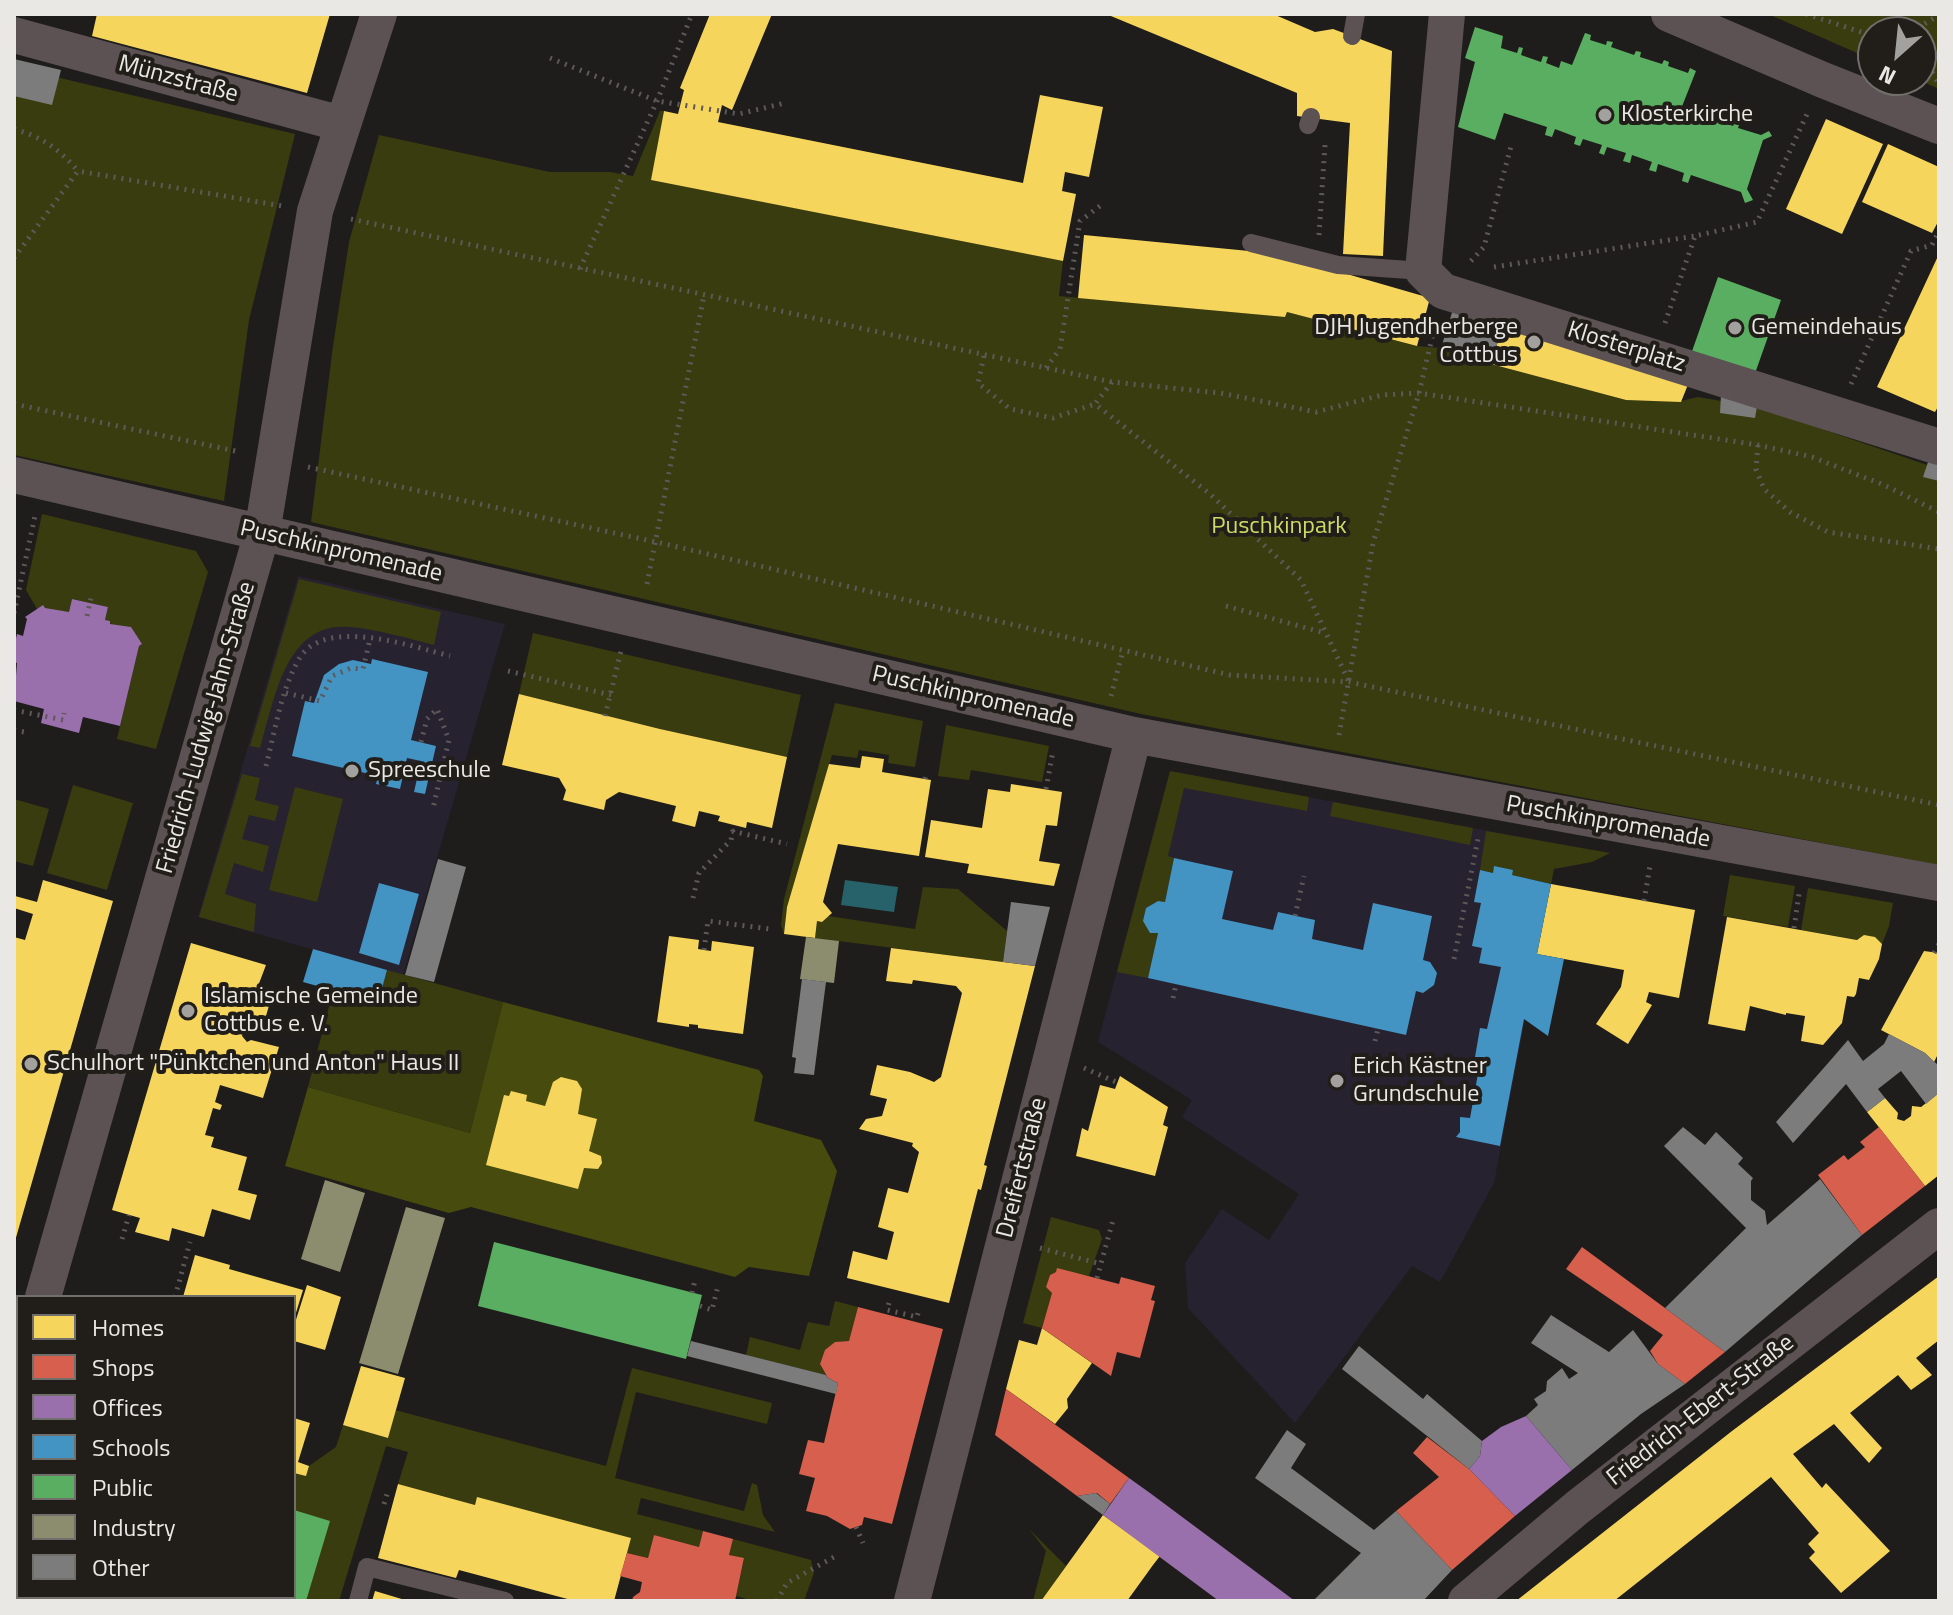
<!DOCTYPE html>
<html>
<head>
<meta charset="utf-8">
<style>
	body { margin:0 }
	#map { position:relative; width:1953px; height:1615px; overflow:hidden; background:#1f1d1b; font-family:"Titillium Web",sans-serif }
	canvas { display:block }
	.frame { position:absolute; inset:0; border:16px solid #eae8e5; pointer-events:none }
	.legend { position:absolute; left:16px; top:1295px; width:280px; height:304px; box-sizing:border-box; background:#211e19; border:2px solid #716f6b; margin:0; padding:10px 14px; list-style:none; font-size:24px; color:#eae8e5 }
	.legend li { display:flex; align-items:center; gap:16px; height:40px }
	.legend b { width:40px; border:2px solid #716f6b }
	.north { position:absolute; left:1857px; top:16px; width:80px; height:80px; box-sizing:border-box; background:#211e19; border:2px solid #716f6b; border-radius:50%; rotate:207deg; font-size:22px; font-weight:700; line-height:32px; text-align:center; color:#eae8e5 }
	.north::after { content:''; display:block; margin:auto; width:28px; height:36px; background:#a3a19e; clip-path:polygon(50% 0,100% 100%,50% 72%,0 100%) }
</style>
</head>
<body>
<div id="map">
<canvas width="1953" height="1615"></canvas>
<div class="frame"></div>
<ul class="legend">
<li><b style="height:22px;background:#f6d55c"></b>Homes</li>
<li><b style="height:22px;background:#d6604d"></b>Shops</li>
<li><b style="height:22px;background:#9970ab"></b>Offices</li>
<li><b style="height:22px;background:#4393c3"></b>Schools</li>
<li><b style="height:22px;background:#5aae61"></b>Public</li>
<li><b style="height:22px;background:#8c8c6e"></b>Industry</li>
<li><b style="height:22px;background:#7d7c7d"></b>Other</li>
</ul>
<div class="north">N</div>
</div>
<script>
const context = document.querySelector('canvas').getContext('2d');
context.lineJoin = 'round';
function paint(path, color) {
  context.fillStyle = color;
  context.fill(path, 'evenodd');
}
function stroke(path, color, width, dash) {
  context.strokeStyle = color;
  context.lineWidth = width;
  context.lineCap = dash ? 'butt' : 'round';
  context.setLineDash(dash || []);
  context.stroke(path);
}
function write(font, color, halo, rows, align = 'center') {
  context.font = font + ' "Titillium Web",sans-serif';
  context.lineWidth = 8;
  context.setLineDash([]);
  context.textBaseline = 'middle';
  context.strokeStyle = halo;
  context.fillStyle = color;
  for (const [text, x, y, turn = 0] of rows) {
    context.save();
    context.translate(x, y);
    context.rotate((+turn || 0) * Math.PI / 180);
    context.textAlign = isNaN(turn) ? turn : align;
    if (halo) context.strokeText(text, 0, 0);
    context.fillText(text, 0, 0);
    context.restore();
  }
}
const education = new Path2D(`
	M298 576 505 624 403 975 198 917Z
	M1170 771 1558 844 1494 1183 1440 1282 1412 1266 1295 1423 1188 1308 1185 1263 1222 1209 1269 1240 1299 1194 1182 1117 1192 1100 1098 1042Z`);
const green = new Path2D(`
	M1768 14H1939V89L1919 80H1921V32H1873V60Z
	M14 67 295 134 249 320 224 501 14 455Z
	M660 111H664L652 180 1063 261 1059 296 1285 317 1287 312 1417 346 1441 348 1491 364 1626 400 1681 401 1698 397 1757 407 1939 469V865L1141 714 311 522 333 346 349 242 379 135 550 172H610L633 176Z
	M42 514 196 551 208 572 156 749 117 739 139 646 142 644 105 620 108 607 72 599 69 612 37 609 26 590Z
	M299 579 441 612 434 645C406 638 377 629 349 627 285 621 274 702 260 748L250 746Z
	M533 633 801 695 787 757 660 729 519 694Z
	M835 703 923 721 915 767 888 763 889 755 859 750 857 758 832 755 787 907 784 934 781 925 784 899Z
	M946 725 1049 746 1042 782 971 770 969 780 938 776Z
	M1170 771 1309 797 1307 811 1184 788 1168 856 1174 858 1165 902 1158 901 1146 908 1150 932 1158 933 1148 978 1117 972Z
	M242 774 260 778 255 800 279 806 275 821 249 815 242 839 269 846 263 872 234 863 225 894 256 904 254 932 199 917Z
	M73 785 133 803 107 890 47 873Z
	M295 787 343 799 317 902 269 890Z
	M14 799 49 809 33 866 14 861Z
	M1333 802 1473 828 1470 845 1330 816Z
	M1486 831 1610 853 1592 862 1554 869 1551 884 1512 875 1494 867 1493 873 1480 870Z
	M1730 875 1795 886 1788 927 1723 916Z
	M923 887 958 889 1007 931 1003 962 815 938 817 921 822 922 828 916 915 929Z
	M1808 888 1893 903 1889 926 1882 944 1801 930Z
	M387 970 503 1002 470 1133 308 1087 333 991 377 1003Z
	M1051 1217 1099 1230 1102 1239 1089 1276 1056 1272 1050 1275 1046 1287 1052 1293 1042 1328 1023 1323Z
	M835 1301 858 1307 849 1341C831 1342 826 1347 820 1364L826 1375 746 1355 750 1337 800 1350 808 1322 829 1326Z
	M632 1368 772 1403 767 1424 636 1392 615 1478 744 1511 752 1483 757 1485 763 1515 775 1532 641 1498 637 1514 703 1531 699 1547 654 1535 648 1558 627 1553 477 1498 475 1505 398 1484 408 1452 386 1446 339 1601H14V1540L18 1526V1597H294V1472L306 1475 309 1466 336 1447 343 1425 388 1438 395 1410 606 1466Z
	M1029 1529 1066 1566 1041 1601H1033L1046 1551Z
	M733 1539 811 1560 814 1573 804 1601H754L736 1596 744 1559 729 1555Z`);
const forest = new Path2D(`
	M503 1002 759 1070 763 1076 754 1121 821 1140 837 1171 809 1276 749 1267 735 1277 471 1207 449 1213 285 1166 308 1087 470 1133Z`);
const water = new Path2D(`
	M845 880 898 887 894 912 841 905Z`);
const homes = new Path2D(`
	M97 14H330L307 93 92 36Z
	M710 14H772L732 110 722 105 718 122 1023 183 1040 95 1103 107 1089 177 1065 172 1062 191 1076 194 1063 261 651 180 664 111 678 114 684 90 680 88Z
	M1106 14H1273L1315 32 1333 29 1392 51 1383 256 1343 254 1350 123 1297 116V93Z
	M1826 119 1883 144 1842 234 1786 209Z
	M1888 144 1939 167V220L1932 233 1862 202Z
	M1084 235 1249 251 1302 261 1430 298 1417 346 1287 312 1285 317 1078 298Z
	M1939 254V405L1935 412 1877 387Z
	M1505 319 1689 382 1681 402 1626 400 1491 364Z
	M519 694 660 729 787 757 772 828 747 822 746 828 718 821 720 816 699 811 695 827 672 821 676 806 619 792 606 800 604 810 563 800 566 790 559 778 502 765Z
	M862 756 884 759 882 772 931 780 919 856 838 844 823 902 832 913 822 922 817 921 815 938 784 934 787 907 829 764 860 768Z
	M1011 784 1062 792 1057 826 1046 825 1039 861 1060 864 1054 886 967 873 969 864 925 857 931 820 982 828 988 789 1010 792Z
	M43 880 113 901 15 1241 14 937 25 940 33 914 14 908V900L15 896 37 902Z
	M1551 884 1695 910 1679 998 1649 992 1646 1002 1652 1005 1628 1044 1596 1024 1621 987 1624 970 1537 954Z
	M1727 917 1857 940 1864 935 1875 937 1882 944 1879 959 1869 980 1859 978 1856 994 1854 997 1847 996 1842 1023 1823 1045 1801 1041 1805 1016 1786 1013V1015L1750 1006 1745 1031 1708 1024Z
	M669 936 699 940 698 949 704 950 711 951 712 941 754 947 743 1034 698 1028V1025L689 1024V1027L657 1022Z
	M191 943 266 965 255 994 271 999 263 1026 247 1021 242 1036 247 1042 251 1040 279 1047 263 1098 220 1085 215 1102 222 1105 220 1110 213 1108 205 1135 214 1137 211 1147 247 1157 238 1190 257 1195 250 1220 212 1209 204 1237 172 1228 169 1241 135 1232 140 1218 112 1210Z
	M891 948 1035 966 984 1165 987 1166 981 1190 978 1189 949 1303 847 1278 853 1251 887 1260 894 1232 878 1227 888 1188 908 1193 919 1152 912 1146 913 1143 859 1129 866 1119 882 1116 887 1099 870 1095 877 1065 910 1072 934 1082 941 1077 962 993 956 986 913 980 912 984 886 981Z
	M1924 951 1939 953V1052L1934 1062 1925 1053 1881 1030Z
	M1120 1076 1168 1107 1163 1125 1168 1127 1155 1176 1076 1156 1082 1128 1088 1131 1100 1085 1115 1089Z
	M561 1077 577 1081 582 1089 578 1114 597 1119 589 1151 601 1156 602 1163 598 1169 584 1168 578 1189 486 1165 504 1095 509 1096 511 1091 527 1095 526 1101 545 1106 553 1082Z
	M1939 1093V1175L1925 1186 1867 1112 1885 1098 1898 1113 1897 1119 1904 1121 1911 1116 1912 1106 1921 1107Z
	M195 1255 230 1265 229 1269 303 1290 295 1316 294 1297H183Z
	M1939 1276V1340L1916 1358 1932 1375 1911 1390 1898 1375 1850 1413 1882 1448 1869 1463 1834 1424 1793 1454 1822 1488 1826 1483 1890 1551 1841 1593 1809 1558 1815 1552 1808 1544 1819 1533 1771 1477 1614 1601H1516L1732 1431Z
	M307 1285 341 1297 325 1350 294 1341V1326Z
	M1042 1328 1092 1363 1067 1399 1068 1408 1055 1424 1006 1389 1019 1340 1037 1345Z
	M361 1366 405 1378 388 1438 343 1425Z
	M294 1418 310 1423 298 1462 309 1466 306 1476 294 1473Z
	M398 1484 475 1505 477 1497 631 1538 614 1601H575L459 1570 456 1578 378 1558Z
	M1103 1515 1160 1556 1153 1565 1127 1601H1041Z
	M375 1591 405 1600V1601H372Z`);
const shops = new Path2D(`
	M1879 1127 1925 1186 1862 1235 1818 1175 1844 1155 1848 1160 1865 1147 1860 1142Z
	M1582 1247 1665 1308 1725 1352 1685 1384 1658 1364 1650 1351 1663 1335 1566 1269Z
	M1057 1268 1119 1284 1121 1277 1155 1286 1151 1300 1155 1301 1140 1358 1117 1352 1111 1376 1042 1328 1052 1293 1046 1287 1050 1275 1056 1272Z
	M858 1307 943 1329 892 1524 864 1517 862 1525 850 1529 827 1516 806 1511 815 1478 799 1474 808 1440 824 1443 838 1383 828 1378 820 1364 825 1350 835 1342 849 1341Z
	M1006 1389 1129 1478 1110 1504 1097 1493 1077 1496 995 1435Z
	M1427 1437 1469 1469 1515 1516 1452 1570 1396 1511 1439 1477 1413 1453Z
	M703 1531 733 1539 729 1555 744 1558 735 1601H632L633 1597 640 1592 642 1582 620 1576 627 1553 648 1558 654 1535 699 1547Z`);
const offices = new Path2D(`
	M72 599 108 607 105 620 110 621V624L131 627 142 644 139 646 120 726 83 717 79 733 41 723 44 709 14 701 17 663 14 662V647L17 634 23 636 27 619 25 617 43 605 45 608 69 612Z
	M1526 1416 1572 1470 1515 1516 1469 1469 1480 1456 1482 1441 1501 1427Z
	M1129 1478 1150 1493 1295 1601H1219L1103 1515Z`);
const schools = new Path2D(`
	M372 659 428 672 411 740 436 746 425 794 414 792 421 761 407 758 400 789 376 784 378 776 292 756 305 701 314 703 324 675 339 664 353 660 371 664Z
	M1174 858 1233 871 1222 919 1273 930 1278 912 1315 920 1312 939 1363 950 1373 903 1432 916 1423 960 1430 962 1437 973 1434 985 1423 993 1416 991 1406 1035 1148 978 1158 933H1150L1143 921 1146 908 1158 901 1165 902Z
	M1494 866 1513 870 1512 875 1551 884 1537 954 1564 959 1548 1036 1524 1019 1500 1146 1456 1137 1460 1132V1117L1470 1118 1481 1057H1475L1480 1028 1487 1029 1501 967 1479 963 1482 948 1472 946 1481 903 1474 902 1480 870 1493 873Z
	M379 883 419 894 399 965 359 953Z
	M313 949 387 970 378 1003 303 982Z`);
const public = new Path2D(`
	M1475 27 1503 36 1501 48 1517 53 1519 47 1523 48 1521 55 1541 62 1543 56 1548 57 1546 63 1559 68 1561 61 1572 65 1585 33 1591 35 1590 40 1606 45 1607 41 1613 42 1611 47 1634 55 1636 51 1641 52 1640 57 1662 64 1664 60 1669 62 1668 66 1688 73 1690 68 1696 71 1681 109 1705 117 1707 111 1712 112 1710 118 1733 126 1735 120 1740 122 1738 128 1761 135 1769 131 1772 136 1763 140 1747 189 1753 200 1745 203 1741 192 1691 175 1688 183 1682 181 1684 173 1658 164 1656 172 1649 170 1652 162 1632 155 1630 163 1623 161 1626 153 1607 147 1604 155 1599 153 1602 145 1583 139 1580 146 1574 144 1576 137 1555 129 1552 137 1545 135 1547 127 1504 113 1495 140 1458 127 1475 62 1465 58Z
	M1718 277 1781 300 1753 379 1690 357Z
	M494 1242 702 1295 686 1359 478 1306Z
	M294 1510 330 1521 306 1601H224L225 1597H294Z`);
const industry = new Path2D(`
	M806 937 839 941 834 983 800 979Z
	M325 1180 365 1193 340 1272 301 1259Z
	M406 1207 445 1218 398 1374 359 1363Z`);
const building = new Path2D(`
	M14 59 61 70 52 105 14 96Z
	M1455 303 1505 319 1491 364 1441 348Z
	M1721 395 1758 401 1755 418 1720 413Z
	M1931 453 1939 455V481L1923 477Z
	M438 859 466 867 434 982 405 975Z
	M1011 902 1050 907 1035 966 1003 962Z
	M802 979 826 982 814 1075 794 1073 796 1058 792 1057Z
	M1889 1034 1925 1053 1939 1066V1093L1926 1104 1901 1071 1878 1089 1885 1098 1867 1112 1846 1084 1793 1143 1776 1122 1829 1062 1848 1040 1863 1061 1884 1044Z
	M1683 1127 1705 1145 1716 1132 1743 1158 1738 1164 1753 1178 1751 1181V1200L1765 1211 1767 1225 1820 1179 1862 1235 1725 1352 1665 1308 1746 1228 1664 1146Z
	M1551 1315 1609 1352 1633 1330 1658 1364 1685 1384 1641 1414 1572 1470 1526 1416 1538 1405 1534 1399 1546 1391 1547 1381 1562 1368 1569 1379 1578 1373 1531 1343Z
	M691 1341 826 1375 828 1378 838 1383 836 1394 687 1356Z
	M1359 1346 1423 1399 1427 1394 1482 1441 1480 1456 1469 1469 1342 1369Z
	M1287 1430 1306 1444 1291 1468 1374 1530 1396 1511 1452 1570 1423 1601H1313L1361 1553 1255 1478Z
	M1096 1493 1110 1504 1103 1515 1077 1496Z`);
const path = new Path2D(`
	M1806 14 1873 36
	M1901 14 1911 32
	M1911 32 1939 15
	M1921 51 1939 85
	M550 58 657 101 739 114 785 103
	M14 129C42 137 59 149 78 171
	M351 219 1112 382 1220 393 1316 412 1382 395 1419 393 1758 445 1812 457 1884 485 1939 512
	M1319 235 1325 145
	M14 258 78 171 282 206
	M1471 261 1484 247 1511 146
	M1494 267 1695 236
	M580 269 657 101 692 14
	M1665 323 1695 236 1757 222 1807 114
	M984 356 978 383 1010 409 1053 418 1095 404
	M1046 368 1060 349 1080 221 1100 206
	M1112 382 1095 404 1210 494 1301 580 1349 682
	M1851 384 1911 251 1932 245 1939 231
	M14 404 240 452
	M1758 445 1756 469 1764 489 1790 512 1828 532 1939 549
	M308 467 656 542 1230 675 1349 682 1939 805
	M647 584 704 295
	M1226 606 1325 633
	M14 613 35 516
	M87 616 92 593
	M508 671 611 695
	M286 693 320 701 332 676 351 668 363 669 370 639
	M1111 696 1123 650
	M14 710 63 720 64 713
	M605 716 621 651
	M14 730 29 733
	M1339 735 1373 543 1419 393 1435 325
	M421 742 427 719 437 709 449 740 433 808
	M266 766C275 731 281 690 299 659 324 616 411 646 450 656
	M925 779 926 775
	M1046 789 1053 751
	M732 831 787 844
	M693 898 699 873 731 840 734 825
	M1644 901 1650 866
	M1295 916 1304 876
	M1794 928 1799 894
	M704 950 708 921 770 929
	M1934 953 1939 944
	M1454 959 1479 834
	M1173 998 1176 984
	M1375 1041 1378 1029
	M1084 1068 1116 1082
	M122 1239 129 1215
	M1040 1248 1101 1264
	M1097 1278 1113 1220
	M692 1293 695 1280
	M175 1297 190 1242
	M889 1303 887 1310 917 1317 919 1310
	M700 1306 712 1310 718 1286
	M384 1504 388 1491
	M856 1527 863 1543
	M215 1601 217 1597
	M777 1601 787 1583 834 1557`);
const lane = new Path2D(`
	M1352 36 1356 14
	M1308 125 1311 117
	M1251 243 1338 265 1423 271
	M358 1601 367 1567 505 1601`);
const street = new Path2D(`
	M1447 14 1423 271 1443 291 1939 447
	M1669 14 1823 80 1939 126
	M14 35 342 124
	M14 475 1134 735 1939 883
	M43 1297 262 533 315 211 379 14
	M14 1397 18 1383
	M912 1601 1134 735
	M1466 1601 1578 1507 1939 1226`);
const tram = new Path2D(`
	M1455 1601 1512 1550 1651 1438 1939 1215
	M1477 1601 1939 1237`);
const markers = [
	[1605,115,8,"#a3a19e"],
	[1735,328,8,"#a3a19e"],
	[1534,342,8,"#a3a19e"],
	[352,771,8,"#a3a19e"],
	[188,1011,8,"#a3a19e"],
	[31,1064,8,"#a3a19e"],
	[1337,1081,8,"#a3a19e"]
];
const streetNames = [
	["Münzstraße",178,80,15],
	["Klosterplatz",1626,348,17],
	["Puschkinpromenade",341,552,13],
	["Puschkinpromenade",973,698,13],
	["Friedrich-Ludwig-Jahn-Straße",207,728,-74],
	["Puschkinpromenade",1608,823,10],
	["Dreifertstraße",1023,1168,-76],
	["Friedrich-Ebert-Straße",1701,1411,-38]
];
const poiNames = [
	["Klosterkirche",1621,115],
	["DJH Jugendherberge",1518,328,"right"],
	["Cottbus",1518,356,"right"],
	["Gemeindehaus",1751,328],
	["Spreeschule",368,771],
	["Islamische Gemeinde",204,997],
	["Cottbus e. V.",204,1025],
	["Schulhort \"Pünktchen und Anton\" Haus II",47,1064],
	["Erich Kästner",1353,1067],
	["Grundschule",1353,1095]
];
const parkNames = [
	["Puschkinpark",1279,527]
];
paint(education, '#262230');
paint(green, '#393c0e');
paint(forest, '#474b0d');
paint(water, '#27626a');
paint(homes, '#f6d55c');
paint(shops, '#d6604d');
paint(offices, '#9970ab');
paint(schools, '#4393c3');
paint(public, '#5aae61');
paint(industry, '#8c8c6e');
paint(building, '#7d7c7d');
stroke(path, '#5f5858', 5, [2, 6]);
stroke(lane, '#5c5254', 18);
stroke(street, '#5c5254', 36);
stroke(tram, '#595353', 2);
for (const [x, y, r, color] of markers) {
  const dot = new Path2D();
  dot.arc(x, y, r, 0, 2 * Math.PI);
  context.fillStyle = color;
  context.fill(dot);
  stroke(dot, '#211e19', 3);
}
write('24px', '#eae8e5', '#211e19', streetNames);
write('24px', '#eae8e5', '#211e19', poiNames, 'left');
write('24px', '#cfda65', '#211e19', parkNames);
</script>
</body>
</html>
